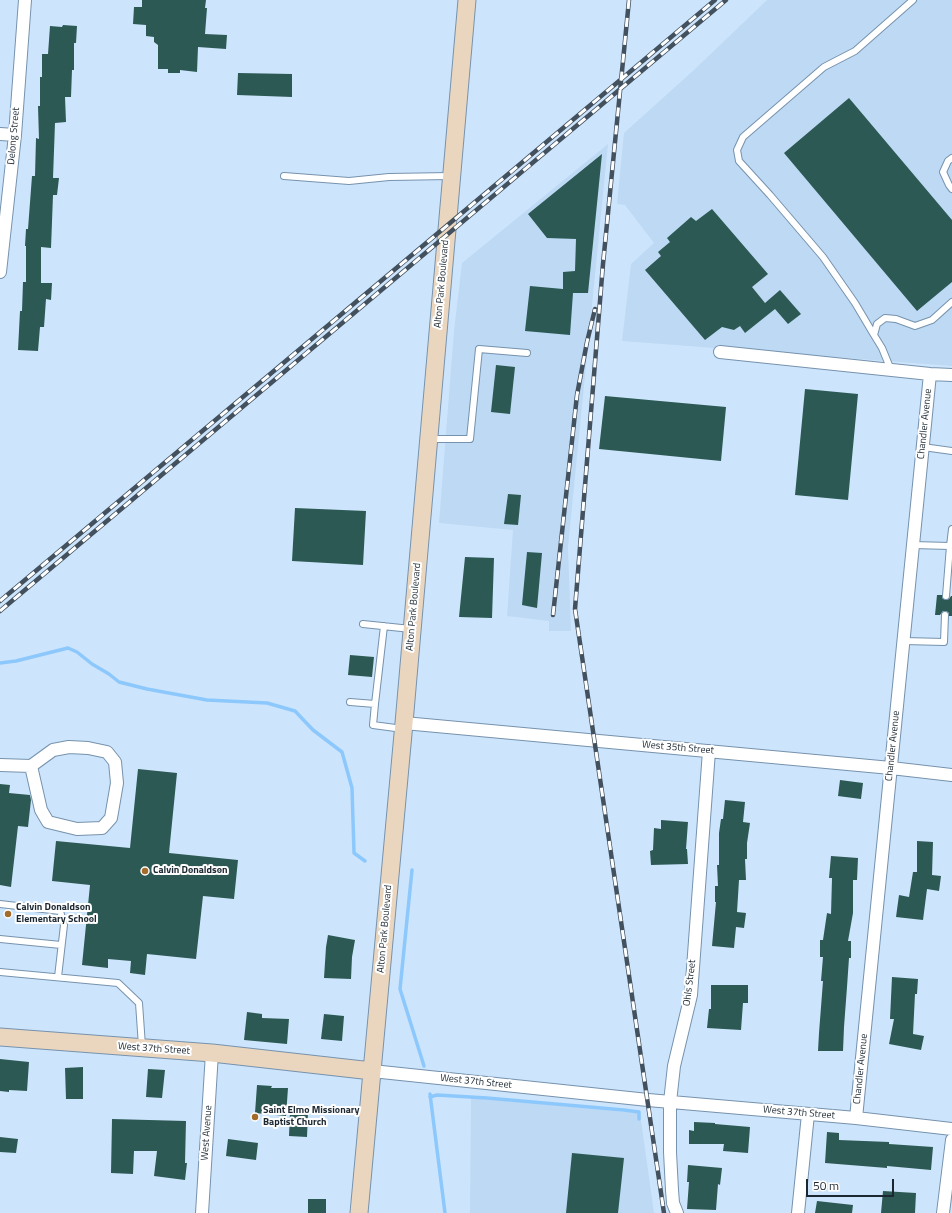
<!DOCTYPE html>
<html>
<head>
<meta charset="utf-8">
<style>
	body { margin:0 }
	#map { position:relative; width:952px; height:1213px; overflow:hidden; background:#cde5fc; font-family:"Titillium Web",sans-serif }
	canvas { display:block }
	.scale { position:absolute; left:806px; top:1179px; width:88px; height:18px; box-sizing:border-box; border:2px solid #1b2731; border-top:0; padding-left:5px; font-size:12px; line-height:14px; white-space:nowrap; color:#1b2731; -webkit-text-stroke:3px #fff; paint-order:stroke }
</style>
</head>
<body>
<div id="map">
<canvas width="952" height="1213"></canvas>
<div class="scale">50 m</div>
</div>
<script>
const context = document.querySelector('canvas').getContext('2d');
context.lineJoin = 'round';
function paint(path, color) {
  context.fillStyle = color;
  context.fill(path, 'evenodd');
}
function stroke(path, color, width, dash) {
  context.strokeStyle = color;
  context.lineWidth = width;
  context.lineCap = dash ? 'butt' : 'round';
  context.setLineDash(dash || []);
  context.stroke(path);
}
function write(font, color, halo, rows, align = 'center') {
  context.font = font + ' "Titillium Web",sans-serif';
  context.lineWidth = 4;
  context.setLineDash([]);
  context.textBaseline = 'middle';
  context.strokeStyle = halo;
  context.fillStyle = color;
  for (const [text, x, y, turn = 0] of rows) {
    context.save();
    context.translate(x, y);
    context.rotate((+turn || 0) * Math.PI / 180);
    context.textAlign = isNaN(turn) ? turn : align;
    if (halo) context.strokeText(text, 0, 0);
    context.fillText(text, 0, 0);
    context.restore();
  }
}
const built = new Path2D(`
	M767 0H952V366L622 341 631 264 654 243 625 205 617 204 624 133 695 69Z
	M608 144 568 547 571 631H549V621L507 616 513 530 439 523 454 331 462 263Z
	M471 1098 640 1113 654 1213H470Z`);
const stream = new Path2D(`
	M0 663 16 661 68 648 77 652 92 664 109 674 119 682 147 689 207 700 267 703 295 711 313 730 342 752 352 788 354 853 365 861
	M412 870 400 989 424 1066
	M430 1094 445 1213
	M430 1097 437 1095 487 1098 624 1110 639 1112V1119`);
const building = new Path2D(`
	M142 0H206L205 8H207L205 34 227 35 226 49 198 47 197 72 180 70V73H168V69H158V45L154 42V37L146 36V25L133 24 134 7H142Z
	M63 25 77 26 76 43H74V70H72L71 97H65L66 122 55 123 53 178H59L57 195H53L51 248 41 247V283H52L51 300 46 299 44 327H40L38 351 18 350 20 311H22L23 282H26V246H25L26 229H28L32 176H35L36 138 39 139 38 106H40V77H42V54H48L50 26 62 27Z
	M238 73 292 74V97L237 95Z
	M849 98 952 220V282L917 311 784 153Z
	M602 154 588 293H573L570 335 525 331 530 286 563 289V272L575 271 576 239 547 238 528 214Z
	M712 209 768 274 752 287 765 303 780 290 801 314 788 324 775 309 745 333 740 326 734 330 722 327 705 340 645 270 661 256 658 252 670 242 667 238 691 217 696 221Z
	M496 365 515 367 510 414 491 412Z
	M805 389 858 394 848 500 795 495Z
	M605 396 726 407 721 461 599 449Z
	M508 494 521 495 518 525 504 524Z
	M295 508 366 511 363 565 292 561Z
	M527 552 542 553 537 608 522 605Z
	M465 557 494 558 492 618 459 617Z
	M937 595H942V598L946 600 949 599 951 596H952V616H949V613L946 611H943L940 615H935Z
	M350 655 374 657 372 677 348 675Z
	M138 769 177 773 169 853 238 860 234 899 203 896 196 959 147 954 145 975 130 973 131 961 108 959V968L82 965 90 885 52 881 56 841 130 848Z
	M840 780 863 783 861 799 838 796Z
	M0 784 10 785 9 793 30 795 31 800 28 827 18 826 11 887 0 885Z
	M725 800 745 802 743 822 750 823 747 843V859H745L746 880H739L737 912 746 913 744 928 736 927 734 948 712 946 716 902H715V886H718L717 865H719V833L721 819H723Z
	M661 820 688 822 686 849H687L688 864 651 865 650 851 653 850 654 828 661 829Z
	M917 841 933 842 932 875 941 876 939 891 927 889 923 920 896 917 899 895 909 897 913 872H917Z
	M831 856 858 858 857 880H853V913L848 941H851V958H849L847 987 844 1027 843 1051H818L819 1033 823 981H821L823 957H820V940H823L827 913 831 914 832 878H829Z
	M328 935 355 940 352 957 351 979 324 978 326 947Z
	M892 977 918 979 917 994H915L913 1034 924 1036 921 1050 889 1044 894 1019H890Z
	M711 985H748V1003H743L741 1030 707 1028 709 1009H711Z
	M247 1012 262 1014V1018L289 1019 287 1044 244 1040Z
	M324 1014 344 1016 342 1041 321 1039Z
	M0 1059 29 1062 27 1091 9 1090V1092L0 1091Z
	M83 1067V1099H66L65 1068Z
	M148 1069 165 1070 162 1098 146 1097Z
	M257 1085 272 1086 271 1088H288L286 1116 255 1113Z
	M290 1111 308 1112 307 1137 289 1136Z
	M112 1119 186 1121 185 1163H187L185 1180 154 1176 157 1151H134L133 1174 111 1173Z
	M694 1122 715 1123V1124L750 1127 748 1153 723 1151 724 1144H689V1130L694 1131Z
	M827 1132 839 1133V1140L889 1142V1144L933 1147 931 1170 887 1166V1168L825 1163Z
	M0 1137 18 1139 16 1153 0 1152Z
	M228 1139 258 1143 256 1160 226 1156Z
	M572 1153 624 1158 618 1213H566Z
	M688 1165 722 1168 720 1185 718 1184 716 1210 687 1209 689 1182H687Z
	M883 1191 916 1193 915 1213H881Z
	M308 1199H326V1213H308Z
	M817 1201 853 1205 852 1213H815Z`);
const lane = new Path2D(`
	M952 158 948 161 943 172 949 185 952 189
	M284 176 349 181 389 177 450 176
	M874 335 855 303 823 257 770 195 739 161 737 150 743 137 824 67 855 51 913 0
	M891 370 882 348 874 335 877 324 885 318 896 319 915 326 932 320 952 302
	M430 439H470L479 349 527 353
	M923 447 952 451
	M913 545 950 546 946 596
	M950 546 952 529
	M363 624 411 629
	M904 641 944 642 945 615
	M350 702 375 704 384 626
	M375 704 373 725 403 729
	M0 904 60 911 64 925 58 977
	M0 939 61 945
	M0 972 118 983 139 1003 142 1046`);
const street = new Path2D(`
	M0 134 15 135
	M0 272 15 135 25 0
	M720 352 930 374 952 375
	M404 723 891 768 952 775
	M0 765 31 766 53 750 69 747 88 748 107 752 115 762 117 783 111 818 102 828 77 829 48 822 41 810 31 766
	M372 1071 648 1100 856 1118 952 1129
	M856 1118 930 374
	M202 1213 212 1053
	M677 1213 673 1203 672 1190 670 1152V1102L674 1066 691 995 709 751
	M798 1213 808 1114
	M943 1213 952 1140`);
const secondary = new Path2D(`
	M0 1037 212 1053 372 1071
	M359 1213 404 723 467 0`);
const rail = new Path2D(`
	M629 0 603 264 575 609 664 1213
	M0 601C238 401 477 201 715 0
	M0 611 726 0
	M553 615 577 395 587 342 595 309`);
const markers = [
	[145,871,4,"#a46c2a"],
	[8,914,4,"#a46c2a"],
	[255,1117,4,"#a46c2a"]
];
const streetNames = [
	["Delong Street",14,136,-85],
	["Alton Park Boulevard",442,284,-85],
	["Chandler Avenue",925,424,-84],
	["Alton Park Boulevard",414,607,-85],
	["Chandler Avenue",893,746,-84],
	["West 35th Street",678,748,5],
	["Alton Park Boulevard",385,929,-85],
	["Ohls Street",690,983,-83],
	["West 37th Street",154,1049,4],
	["Chandler Avenue",861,1069,-84],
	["West 37th Street",476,1082,6],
	["West 37th Street",799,1113,5],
	["West Avenue",207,1133,-86]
];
const poiNames = [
	["Calvin Donaldson",153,871],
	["Calvin Donaldson",16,908],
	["Elementary School",16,920],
	["Saint Elmo Missionary",263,1111],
	["Baptist Church",263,1123]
];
paint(built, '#bdd9f4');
stroke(stream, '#8dc8fd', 3.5);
paint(building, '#2c5954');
stroke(lane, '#7692ad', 8);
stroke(street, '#7692ad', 14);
stroke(secondary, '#7692ad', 19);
stroke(lane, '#fff', 6);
stroke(street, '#fff', 12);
stroke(secondary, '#ead6be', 17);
stroke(rail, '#43515e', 4.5);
stroke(rail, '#fff', 3, [9]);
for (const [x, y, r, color] of markers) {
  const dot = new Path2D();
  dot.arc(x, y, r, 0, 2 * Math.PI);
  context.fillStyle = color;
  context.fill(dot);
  stroke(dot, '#fff', 1.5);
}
write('10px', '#1b2731', '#fff', streetNames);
write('bold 10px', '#1b2731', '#fff', poiNames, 'left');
</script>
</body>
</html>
